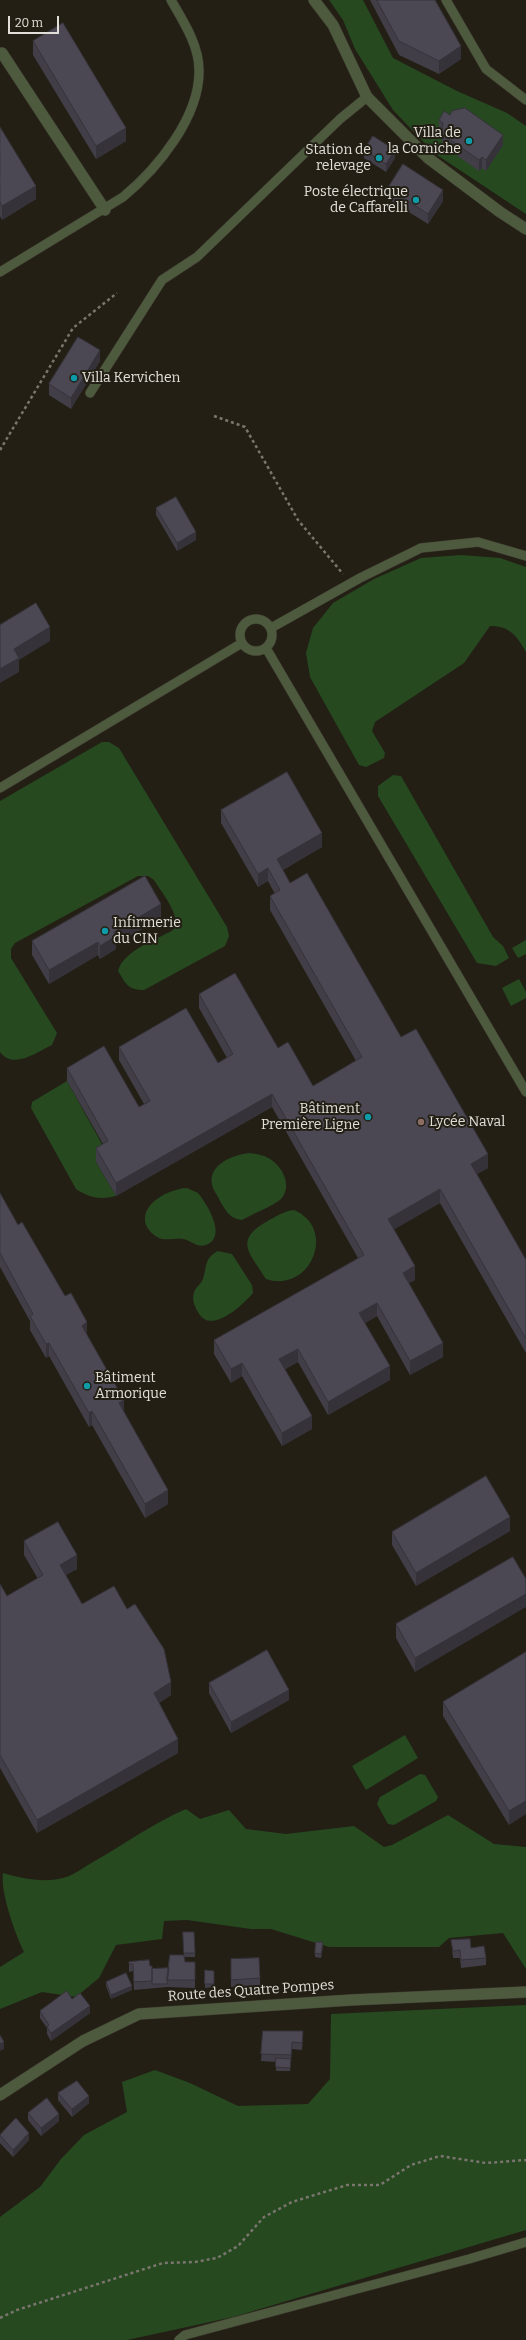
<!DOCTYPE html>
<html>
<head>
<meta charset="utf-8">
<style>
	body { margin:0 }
	#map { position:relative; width:526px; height:2340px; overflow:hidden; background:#231f15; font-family:Bitter,serif }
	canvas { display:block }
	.scale { position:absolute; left:8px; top:16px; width:51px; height:18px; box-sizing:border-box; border:2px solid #e1dfd8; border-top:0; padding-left:5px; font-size:12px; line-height:14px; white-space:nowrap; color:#e1dfd8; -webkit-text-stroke:3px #231f15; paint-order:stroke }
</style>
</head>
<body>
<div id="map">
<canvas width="526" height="2340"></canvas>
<div class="scale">20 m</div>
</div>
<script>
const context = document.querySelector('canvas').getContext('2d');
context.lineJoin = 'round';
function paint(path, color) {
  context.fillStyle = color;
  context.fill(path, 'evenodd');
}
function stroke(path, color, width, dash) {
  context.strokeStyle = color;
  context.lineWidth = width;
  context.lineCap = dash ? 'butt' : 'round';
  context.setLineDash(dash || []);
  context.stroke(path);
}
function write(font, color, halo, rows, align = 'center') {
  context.font = font + ' Bitter,serif';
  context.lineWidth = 4;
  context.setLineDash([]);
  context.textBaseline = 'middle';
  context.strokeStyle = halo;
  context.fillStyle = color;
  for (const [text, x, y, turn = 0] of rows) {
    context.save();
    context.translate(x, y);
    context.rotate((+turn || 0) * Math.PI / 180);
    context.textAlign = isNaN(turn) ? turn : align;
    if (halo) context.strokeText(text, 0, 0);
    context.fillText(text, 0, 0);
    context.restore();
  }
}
const green = new Path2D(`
	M329 0H363L393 58 457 91 507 113 526 126V214L434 153 393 110 355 49 343 20Z
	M461 555 500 558 526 567V652C517 636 510 626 490 626L464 663 375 722 372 731 385 753 384 758 366 767 359 765 310 677 306 653 313 628 333 603 374 579 421 558Z
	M102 742H109L119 748 227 927 229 936 225 946 144 990C128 990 126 984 118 971 124 950 156 940 173 930 183 917 161 892 154 880L148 876H138L15 943 11 949V958L57 1033 52 1045C37 1052 13 1070 0 1052V801Z
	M393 775 401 776 493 937 503 946 509 958 496 966 477 963 378 796V786Z
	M526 940V954L518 958 512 948Z
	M519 979 526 992V998L511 1006 502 988Z
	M67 1081 108 1155 96 1162 116 1196C100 1200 90 1198 76 1189L31 1108 32 1102Z
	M249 1153C257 1154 264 1155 270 1159 282 1166 293 1186 281 1199 273 1206 252 1214 242 1220 230 1219 226 1211 220 1201 218 1196 213 1190 212 1185 208 1164 233 1155 249 1153Z
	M187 1188C190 1190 195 1191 198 1193 207 1204 228 1237 206 1245 196 1248 191 1240 183 1239 176 1238 165 1241 159 1238 154 1236 148 1230 146 1225 139 1204 169 1189 187 1188Z
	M294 1210C338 1229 310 1294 266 1279 251 1254 233 1241 266 1222 275 1217 284 1211 294 1210Z
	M218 1251 232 1254 252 1285 253 1293C243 1305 210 1336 198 1312 194 1306 192 1299 194 1292 196 1287 201 1284 203 1279 207 1267 204 1258 218 1251Z
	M405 1735 418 1758 366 1790 352 1766Z
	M420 1774 425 1775 438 1797 436 1801 394 1825 388 1824 377 1804 380 1797Z
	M186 1809 200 1819 229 1810 246 1829 286 1834 354 1826 384 1847 392 1845 448 1815 494 1844 526 1847V1969L503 1933 449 1938 439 1947H329L271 1929H251L187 1920 164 1921 162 1939 116 1945 99 1978 76 1997 42 1992 0 2009V1967L24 1952C15 1934 0 1891 3 1873 24 1879 48 1884 69 1876 78 1872 86 1866 93 1862 123 1845 155 1822 186 1809Z
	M526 2005V2230L233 2317 127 2340H0V2217L40 2187 61 2159 84 2135 127 2112 122 2082 155 2070 190 2083 238 2106 308 2104 330 2079 331 2014Z`);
const path = new Path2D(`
	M214 416 245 427 298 520 343 574
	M0 450 73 328 117 293
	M0 2318 17 2310 163 2263 195 2262 217 2258 238 2246 264 2217 292 2202 347 2185H380L411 2165 440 2156 486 2163 526 2160`);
const service = new Path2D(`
	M446 0 486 69 526 100
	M0 272 123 197C157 169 200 117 199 70 199 45 183 21 171 0
	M90 393 162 280 197 257 340 119 367 97
	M240 635a16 16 0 1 1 32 0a16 16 0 1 1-32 0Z
	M271 628 360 578 421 548 478 542 526 556
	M266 648 526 1092
	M0 788 242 643
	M179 2340 185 2335 469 2259 526 2242`);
const pedestrian = new Path2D(`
	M2 53 105 210`);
const minor = new Path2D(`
	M314 0 333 25 367 97 428 158 500 212 526 229`);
const tertiary = new Path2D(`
	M0 2095 83 2041 139 2014 351 2000 526 1992`);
const wall = new Path2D(`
	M370 0H435L461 59 439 74 399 55Z
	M33 41 126 141 96 159 33 55Z
	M439 120 503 145 486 171 482 168 479 171 442 145V133L439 131Z
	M0 127 36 199 2 220 0 216Z
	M364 150 395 158 386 172 364 158Z
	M388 188 443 201 428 224 388 199Z
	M100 361 71 409 49 395V384Z
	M156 508 196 540 177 551 156 515Z
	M221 810 322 847 283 870 290 883 401 1037 488 1168 477 1174 526 1260V1353L440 1203 394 1229 415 1280 409 1283 443 1357 410 1375 377 1316 365 1323 390 1380 328 1415 298 1362 285 1369 312 1429 282 1446 242 1376 231 1383 214 1354V1340L358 1258 272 1107 116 1196 96 1162V1148L103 1144 67 1081V1068L139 1107 144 1104 119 1060V1047L218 1063 227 1058 199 1008V994L278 1048 313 1086 356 1061 270 910V896L275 894 268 881 258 887 221 823Z
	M161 918 116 944V949L100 959 98 955 49 984 32 955V941Z
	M0 1193 18 1225 87 1335 168 1504 145 1518 92 1425 89 1427 49 1356 46 1358 30 1330V1321L0 1267Z
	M510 1531 416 1586 392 1545V1532Z
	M24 1541 77 1569 66 1575 82 1604 171 1695 159 1703 178 1753 37 1833 0 1768V1584L7 1596 38 1579 24 1555Z
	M526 1579 415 1672 396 1638V1624Z
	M526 1652 509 1825 443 1716V1702Z
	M209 1683 289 1700 231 1733 209 1693Z
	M183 1932 195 1953V1957H184L185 1962H195V1988L167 1987 134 1990 133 1971 129 1972V1962L150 1966 152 1969 169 1968 184 1955Z
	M451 1940 486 1958V1965L461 1968 460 1958H453Z
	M323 1946 321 1958 315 1957V1953Z
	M231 1959 260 1978V1985L231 1987Z
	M205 1970 214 1971V1987L205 1988Z
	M106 1982 132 1990 111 1999 106 1986Z
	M72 1999 90 2013 51 2041 47 2034V2028L40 2018V2011Z
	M263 2031 303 2038 302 2050 292 2049 290 2071H276V2062L261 2061Z
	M58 2093 89 2103 72 2117 58 2100Z
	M28 2113 59 2121 41 2136 28 2120Z
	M0 2135 29 2140 13 2157 0 2143Z`);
const shadedWall = new Path2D(`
	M461 46V59L439 74V61Z
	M126 128V141L96 159V146Z
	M503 135V145L486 171V160Z
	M395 150V158L386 172V164Z
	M482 157V168L479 171V160Z
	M36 186V199L2 220V206Z
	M443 190V201L428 224V214Z
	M100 350V361L71 409V398Z
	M196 532V540L177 551V543Z
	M50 627V641L19 660V672L0 683V669L14 649Z
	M322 833V847L277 873V859Z
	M268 868V881L258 887V874Z
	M161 904V918L116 944V949L100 959V946L114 932Z
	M98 942V955L49 984V970Z
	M272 1094V1107L116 1196V1183Z
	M488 1154V1168L471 1177V1164Z
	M440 1189V1203L388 1233V1219Z
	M415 1266V1280L403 1286V1273Z
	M377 1303V1316L359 1327V1313Z
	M87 1322V1336L82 1326Z
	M49 1343V1356L46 1358V1344Z
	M443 1343V1357L410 1375V1361Z
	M298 1349V1362L279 1373V1359Z
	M242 1363V1376L231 1383V1369Z
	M390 1366V1380L328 1415V1402Z
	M124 1400V1414L119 1403Z
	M92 1411V1425L89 1427V1413Z
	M312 1416V1429L282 1446V1433Z
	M168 1490V1504L145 1518V1504Z
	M510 1517V1531L416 1586V1573Z
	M77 1555V1569L60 1578V1565Z
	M526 1594V1607L415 1672V1658Z
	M171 1682V1695L154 1706V1693Z
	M289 1690V1700L231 1733V1722Z
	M178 1739V1753L37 1833V1820Z
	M526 1801V1814L509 1825V1811Z
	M323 1942V1946L321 1958V1954Z
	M132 1986V1990L111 1999V1995Z
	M90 2006V2013L51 2041V2033Z
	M4 2042V2049L0 2051V2044Z
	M89 2096V2103L72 2117V2109Z
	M59 2114V2121L41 2136V2128Z
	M29 2133V2140L13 2157V2150Z`);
const building = new Path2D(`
	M377 0H435L461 46 439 61 399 41Z
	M63 23 126 128 96 146 33 41Z
	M465 108 503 135 486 160 482 157 479 160 442 134 443 123 439 120 444 111 450 115 452 111Z
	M0 127 36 186 2 206 0 202Z
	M373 136 395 150 386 164 364 150Z
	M403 164 443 190 428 214 388 188Z
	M78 337 100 350 71 398 49 384Z
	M176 497 196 532 177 543 156 508Z
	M36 603 50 627 14 649 19 658 0 669V625Z
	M287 772 322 833 277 859 290 883 307 873 401 1037 416 1029 488 1154 471 1164 526 1260V1339L440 1189 388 1219 415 1266 403 1273 443 1343 410 1361 377 1303 359 1313 390 1366 328 1402 298 1349 279 1359 312 1416 282 1433 242 1363 231 1369 214 1340 364 1255 272 1094 116 1183 96 1148 108 1141 67 1068 104 1046 139 1107 150 1101 119 1047 186 1008 218 1063 233 1054 199 994 235 973 278 1048 288 1042 313 1086 362 1057 270 896 280 890 268 868 258 874 221 810Z
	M145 876 161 904 114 932 116 936 100 946 98 942 49 970 32 941Z
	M0 1193 18 1225 22 1222 65 1296 71 1293 87 1322 82 1326 124 1400 119 1403 168 1490 145 1504 92 1411 89 1413 49 1343 46 1344 30 1316 33 1314 0 1253Z
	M486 1476 510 1517 416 1573 392 1532Z
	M58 1522 77 1555 60 1565 82 1604 114 1586 127 1609 135 1604 164 1649 171 1682 154 1693 178 1739 37 1820 0 1755V1584L7 1596 43 1575 24 1541Z
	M513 1557 526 1579V1594L415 1658 396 1624Z
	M267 1650 289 1690 231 1722 209 1683Z
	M526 1652V1801L509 1811 443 1702Z
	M183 1932H194L195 1953H184Z
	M470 1939 471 1948 484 1946 486 1958 461 1960 460 1950 453 1951 451 1940Z
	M316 1942H323L321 1954 315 1953Z
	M170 1955H184L185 1962H195V1980H167Z
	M259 1958 260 1978 231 1980V1959Z
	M149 1960 150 1966H152V1981L134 1982 133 1964H129V1962Z
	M169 1968 167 1984H152V1969Z
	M205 1970 214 1971V1984H205Z
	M126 1973 132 1986 111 1995 106 1982Z
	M67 1991 72 1999 80 1993 90 2006 51 2033 47 2027 49 2025 40 2011Z
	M263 2031H303L302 2043 292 2042 291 2055 261 2054Z
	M0 2035 4 2042 0 2044Z
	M276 2058 291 2059 290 2068 276 2067Z
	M77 2081 89 2096 72 2109 58 2093Z
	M47 2098 59 2114 41 2128 28 2113Z
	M16 2118 29 2133 13 2150 0 2135Z`);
const markers = [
	[469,141,4,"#0f9aa8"],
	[379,158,4,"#0f9aa8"],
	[416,200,4,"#0f9aa8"],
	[74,378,4,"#0f9aa8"],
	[105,931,4,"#0f9aa8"],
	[368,1117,4,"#0f9aa8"],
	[421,1122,4,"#8d6e63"],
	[87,1386,4,"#0f9aa8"]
];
const poiNames = [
	["Villa de",461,133],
	["la Corniche",461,149],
	["Station de",371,150],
	["relevage",371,166],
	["Poste électrique",408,192],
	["de Caffarelli",408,208],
	["Villa Kervichen",82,378,"left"],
	["Infirmerie",113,923,"left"],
	["du CIN",113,939,"left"],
	["Bâtiment",360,1109],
	["Première Ligne",360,1125],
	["Lycée Naval",429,1122,"left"],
	["Bâtiment",95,1378,"left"],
	["Armorique",95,1394,"left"]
];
const streetNames = [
	["Route des Quatre Pompes",251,1991,-4]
];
paint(green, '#264920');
stroke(service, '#3e3a30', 10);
stroke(pedestrian, '#3e3a30', 12);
stroke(minor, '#3e3a30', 12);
stroke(tertiary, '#3e3a30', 12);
stroke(path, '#7a766e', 2.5, [3, 3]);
stroke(service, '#4d5a3e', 9);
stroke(pedestrian, '#4d5a3e', 11);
stroke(minor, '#4d5a3e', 11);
stroke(tertiary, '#4d5a3e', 11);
paint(wall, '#413e47');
paint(shadedWall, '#35323a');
paint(building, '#4c4853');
stroke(building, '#35323a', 1);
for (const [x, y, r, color] of markers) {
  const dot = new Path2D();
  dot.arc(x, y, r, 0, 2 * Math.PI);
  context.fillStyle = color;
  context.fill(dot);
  stroke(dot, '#231f15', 1.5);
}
write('14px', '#e1dfd8', '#231f15', poiNames, 'right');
write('14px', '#e1dfd8', '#231f15', streetNames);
</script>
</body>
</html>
